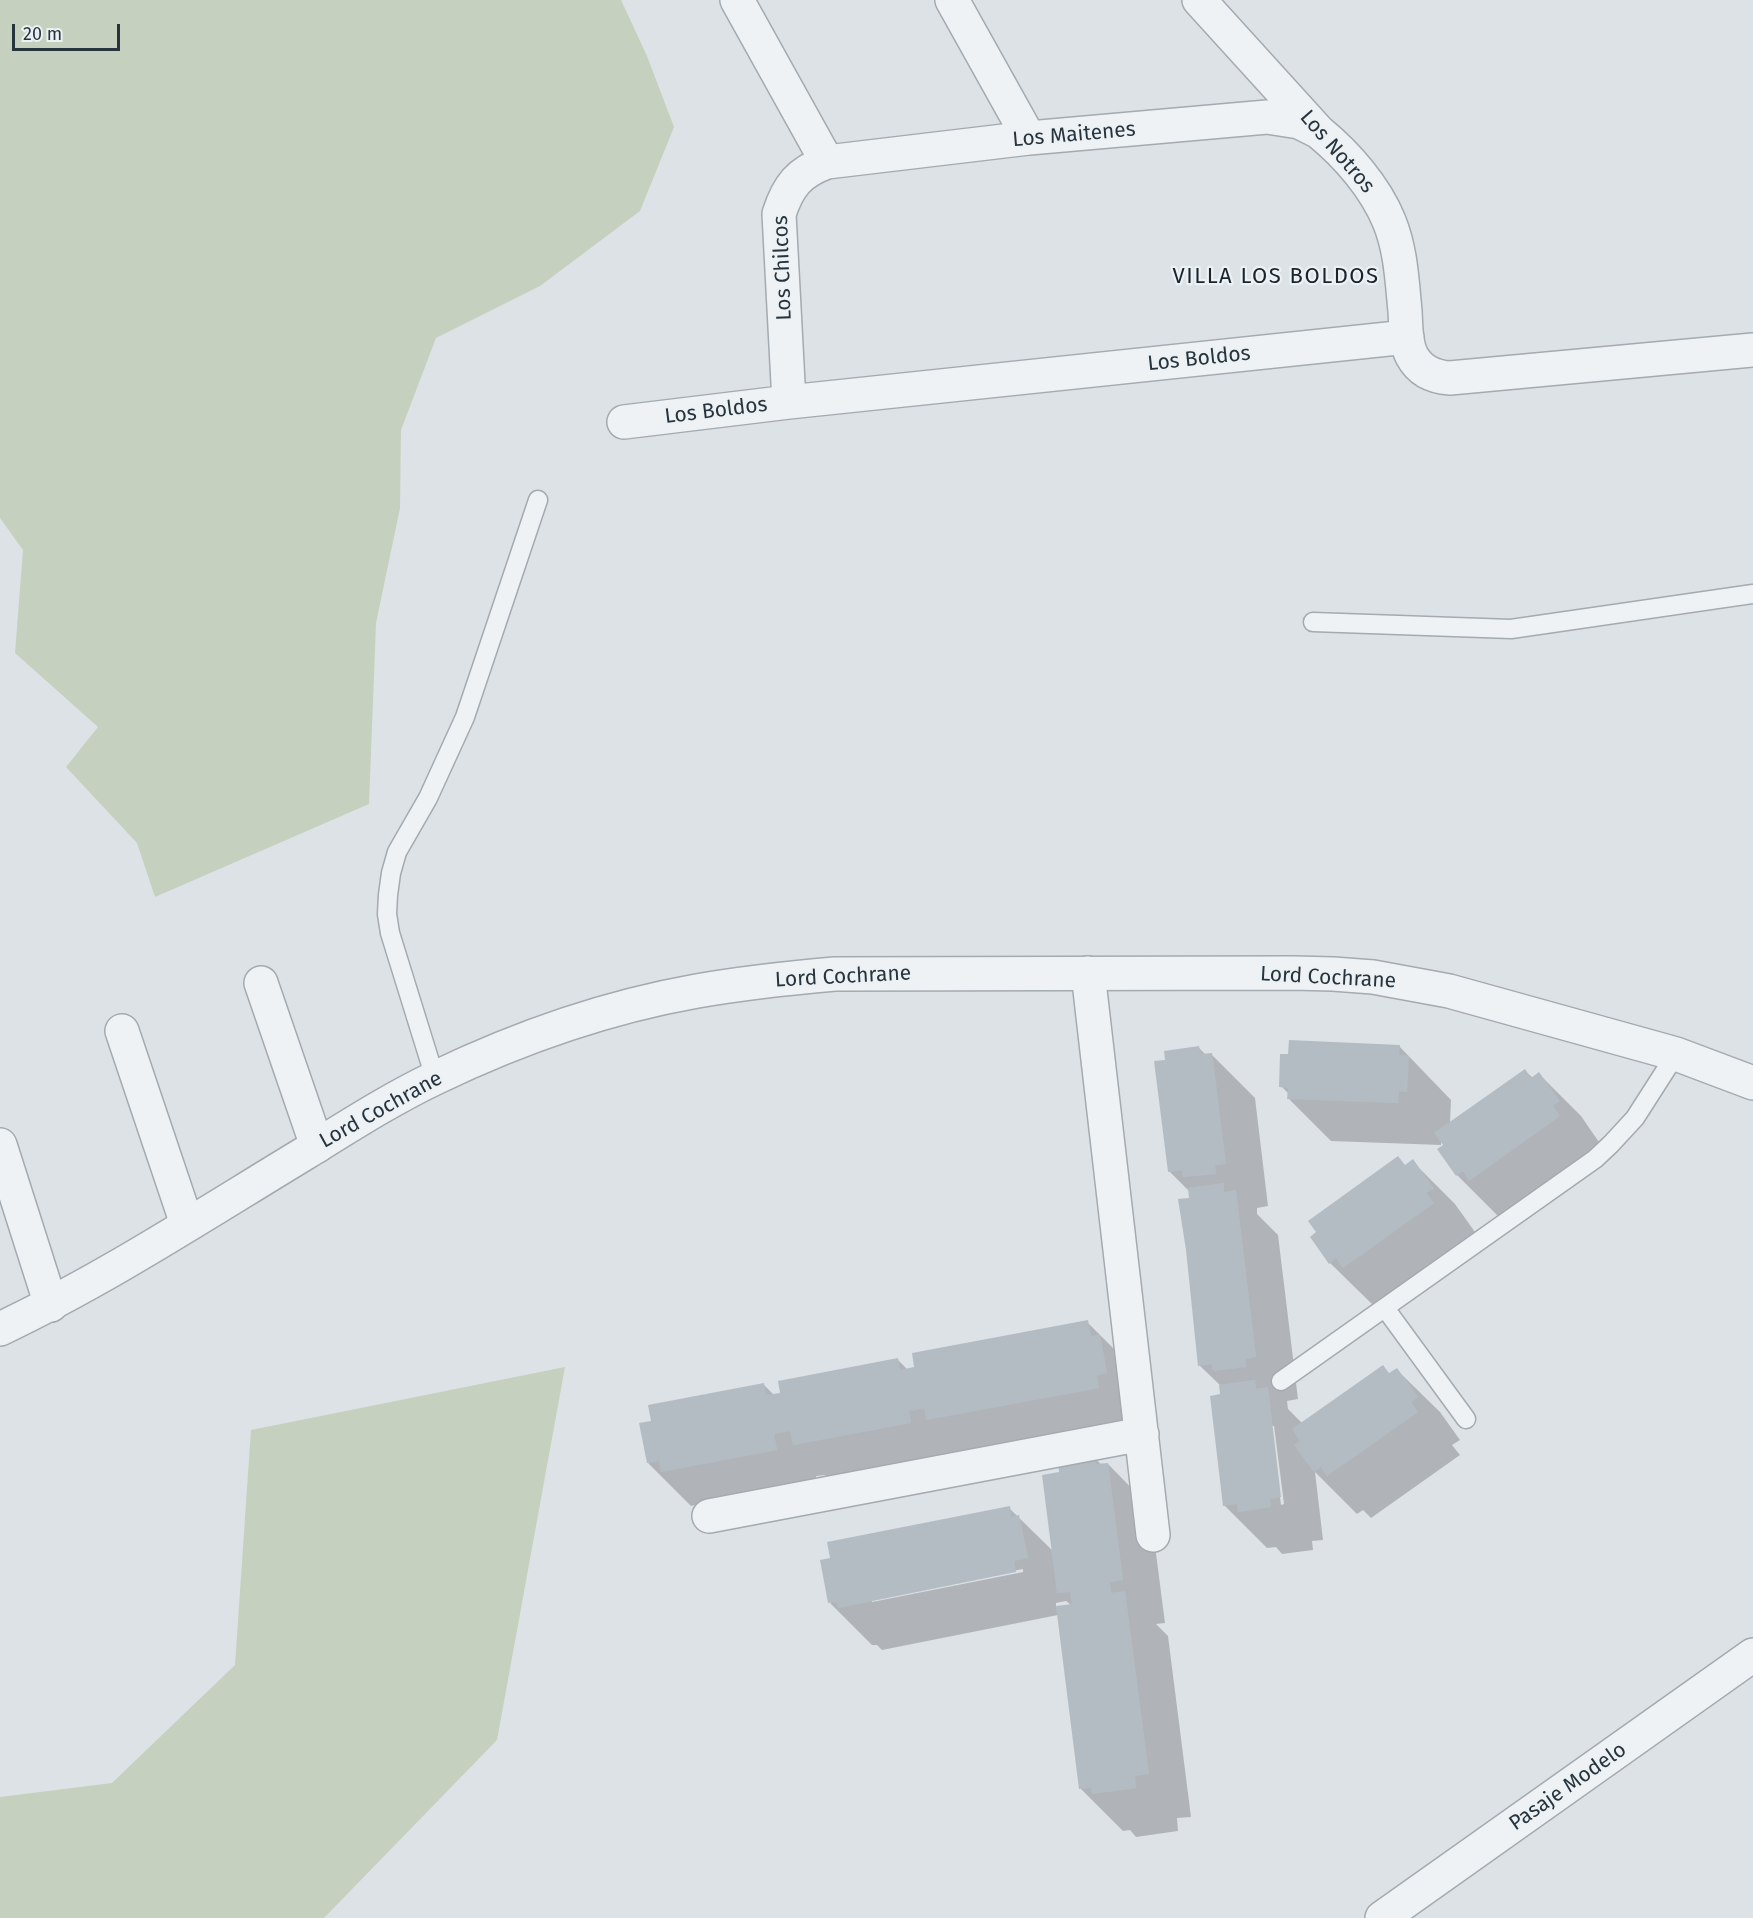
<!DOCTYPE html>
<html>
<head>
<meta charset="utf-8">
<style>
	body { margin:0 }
	#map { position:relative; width:1753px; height:1918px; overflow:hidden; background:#dde2e6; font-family:"Fira Sans",sans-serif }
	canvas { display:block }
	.scale { position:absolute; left:12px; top:24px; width:108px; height:27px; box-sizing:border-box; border:3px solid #27333d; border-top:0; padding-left:8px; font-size:18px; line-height:21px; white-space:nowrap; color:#27333d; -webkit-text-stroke:4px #ecf1f4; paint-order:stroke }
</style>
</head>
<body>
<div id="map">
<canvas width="1753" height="1918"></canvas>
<div class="scale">20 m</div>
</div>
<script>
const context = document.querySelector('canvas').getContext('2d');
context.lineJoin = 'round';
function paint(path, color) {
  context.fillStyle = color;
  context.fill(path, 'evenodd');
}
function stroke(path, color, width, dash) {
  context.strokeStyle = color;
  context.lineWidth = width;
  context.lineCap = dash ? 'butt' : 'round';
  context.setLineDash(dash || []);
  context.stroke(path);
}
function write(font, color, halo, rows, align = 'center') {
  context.font = font + ' "Fira Sans",sans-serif';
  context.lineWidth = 4.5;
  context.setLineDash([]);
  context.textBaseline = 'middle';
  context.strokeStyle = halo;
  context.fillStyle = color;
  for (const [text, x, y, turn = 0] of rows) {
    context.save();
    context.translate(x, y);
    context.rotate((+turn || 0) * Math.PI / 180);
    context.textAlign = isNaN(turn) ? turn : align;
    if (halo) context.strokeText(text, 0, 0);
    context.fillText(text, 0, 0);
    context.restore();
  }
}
const green = new Path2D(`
	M0 0H621L647 56 674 127 640 211 540 286 436 338 401 430 400 508 376 623 369 804 155 897 137 843 66 767 98 727 15 653 23 550 0 518Z
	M565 1367 497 1740 324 1918H0V1797L112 1783 235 1665 251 1430Z`);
const shadow = new Path2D(`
	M1399 1046 1451 1100 1450 1124 1525 1071 1533 1078 1539 1074 1581 1116 1601 1145 1500 1218 1457 1175 1439 1150 1445 1145 1441 1140V1145L1331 1141 1288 1098 1289 1094 1281 1086Z
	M1199 1048 1206 1055H1212L1255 1098 1268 1206 1257 1208V1214L1278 1235 1298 1399 1287 1401 1288 1409 1303 1424 1397 1370 1440 1412 1460 1440 1452 1445 1460 1455 1371 1518 1363 1510 1357 1514 1315 1472 1323 1540 1312 1541 1313 1550 1282 1554 1276 1547 1267 1548 1224 1505 1221 1386 1199 1365 1190 1192 1169 1171 1167 1062ZM1271 1426H1274L1284 1504 1281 1505Z
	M1412 1161 1455 1204 1475 1232 1468 1237 1475 1246 1373 1305 1330 1263 1406 1166Z
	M1087 1322 1130 1365 1149 1416 837 1487 825 1475 816 1476 819 1493 705 1514 695 1505 691 1506 648 1463 764 1385 774 1395 898 1360 908 1370Z
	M1094 1458 1102 1465 1108 1464 1150 1507 1165 1623 1156 1624 1168 1636 1191 1817 1177 1818 1178 1831 1136 1837 1130 1830 1123 1831 1080 1788 1058 1615 882 1650 877 1645H872L830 1603 1009 1508 1053 1551 1061 1474ZM1023 1569V1572L872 1602V1599ZM1066 1601 1071 1605 1056 1607V1603Z`);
const building = new Path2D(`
	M1289 1040 1400 1045 1399 1055 1409 1056 1407 1092 1399 1091 1398 1103 1287 1099 1288 1088 1279 1087 1280 1054H1288Z
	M1199 1046 1201 1054 1212 1053 1226 1164 1215 1165 1216 1174 1183 1177 1182 1170 1168 1172 1154 1061 1165 1060 1164 1051Z
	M1525 1069 1531 1078 1539 1072 1560 1101 1553 1106 1560 1116 1469 1181 1463 1171 1456 1176 1437 1149 1443 1145 1434 1133Z
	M1398 1156 1405 1165 1413 1159 1434 1189 1426 1193 1434 1203 1343 1268 1336 1258 1329 1264 1310 1237 1316 1232 1308 1221Z
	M1224 1183V1192L1236 1190 1256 1357 1245 1359 1246 1367 1213 1371 1212 1364 1198 1366 1186 1250 1178 1199 1189 1198 1188 1188Z
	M1088 1320 1091 1336 1100 1335 1107 1373 1097 1375 1099 1388 926 1420 924 1408 909 1411 911 1423 793 1445 790 1431 774 1434 777 1450 661 1472 659 1461 647 1463 639 1423 651 1421 648 1405 764 1383 766 1395 780 1393 778 1381 898 1358 900 1370 914 1367 912 1353Z
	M1383 1365 1389 1373 1397 1368 1418 1397 1411 1402 1418 1412 1327 1476 1321 1467 1314 1472 1294 1445 1300 1441 1292 1429Z
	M1255 1380 1256 1389 1268 1387 1281 1497 1270 1499 1271 1507 1238 1512 1237 1504 1223 1506 1210 1396 1220 1394 1219 1385Z
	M1095 1456 1096 1464 1108 1463 1123 1580 1110 1582 1111 1593 1125 1591 1149 1774 1135 1776 1136 1788 1092 1794 1091 1788 1079 1789 1056 1606 1072 1604 1070 1592 1057 1593 1042 1475 1059 1472 1058 1461Z
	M1010 1506 1011 1517 1019 1515 1028 1558 1014 1561 1016 1572 838 1608 836 1602 828 1603 820 1560 830 1558 827 1542Z`);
const service = new Path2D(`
	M1313 622 1511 629 1753 594
	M435 1078 390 933 387 914 388 895 391 873 397 852 428 798 465 717 538 500
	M1385 1308 1466 1419
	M1281 1381 1595 1159 1611 1144 1635 1118 1676 1054`);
const minor = new Path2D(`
	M737 0 827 162
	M952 0 1029 138
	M1199 0 1319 132C1347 155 1375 187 1389 221 1401 250 1402 281 1405 311 1406 326 1405 343 1412 356 1420 371 1434 377 1450 378L1753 350
	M789 402 779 214C788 186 799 172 827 162L1029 138 1267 117 1299 122 1317 131
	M624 422 789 402 1407 337
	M1088 973 1153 1535
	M261 983 317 1146
	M122 1031 187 1224
	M0 1145 51 1305
	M709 1516 1142 1434
	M1382 1918 1753 1655`);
const tertiary = new Path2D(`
	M0 1329C107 1278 206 1213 307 1152 349 1126 391 1099 435 1078 518 1038 607 1007 697 991 743 983 789 978 835 974L1293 973 1333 974 1373 977 1449 991 1676 1054 1753 1083`);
const streetNames = [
	["Los Maitenes",1074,135,-5],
	["Los Notros",1337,152,49],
	["Los Chilcos",783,268,-92],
	["Los Boldos",1199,359,-6],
	["Los Boldos",716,411,-7],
	["Lord Cochrane",843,977,-3],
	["Lord Cochrane",1328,978,3],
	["Lord Cochrane",381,1110,-29],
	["Pasaje Modelo",1568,1787,-35]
];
const neighbourhoodNames = [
	["VILLA LOS BOLDOS",1276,277]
];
paint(green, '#c6d0be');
paint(shadow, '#0003');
paint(building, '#b4bcc3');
stroke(service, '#a3aab0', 21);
stroke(minor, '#a3aab0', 36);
stroke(tertiary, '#a3aab0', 36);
stroke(service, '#eff2f5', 18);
stroke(minor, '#eff2f5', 33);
stroke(tertiary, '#eff2f5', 33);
write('21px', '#27333d', '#ecf1f4', streetNames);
context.letterSpacing = '1.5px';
write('22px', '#19242d', '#ecf1f4', neighbourhoodNames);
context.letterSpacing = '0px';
</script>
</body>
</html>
